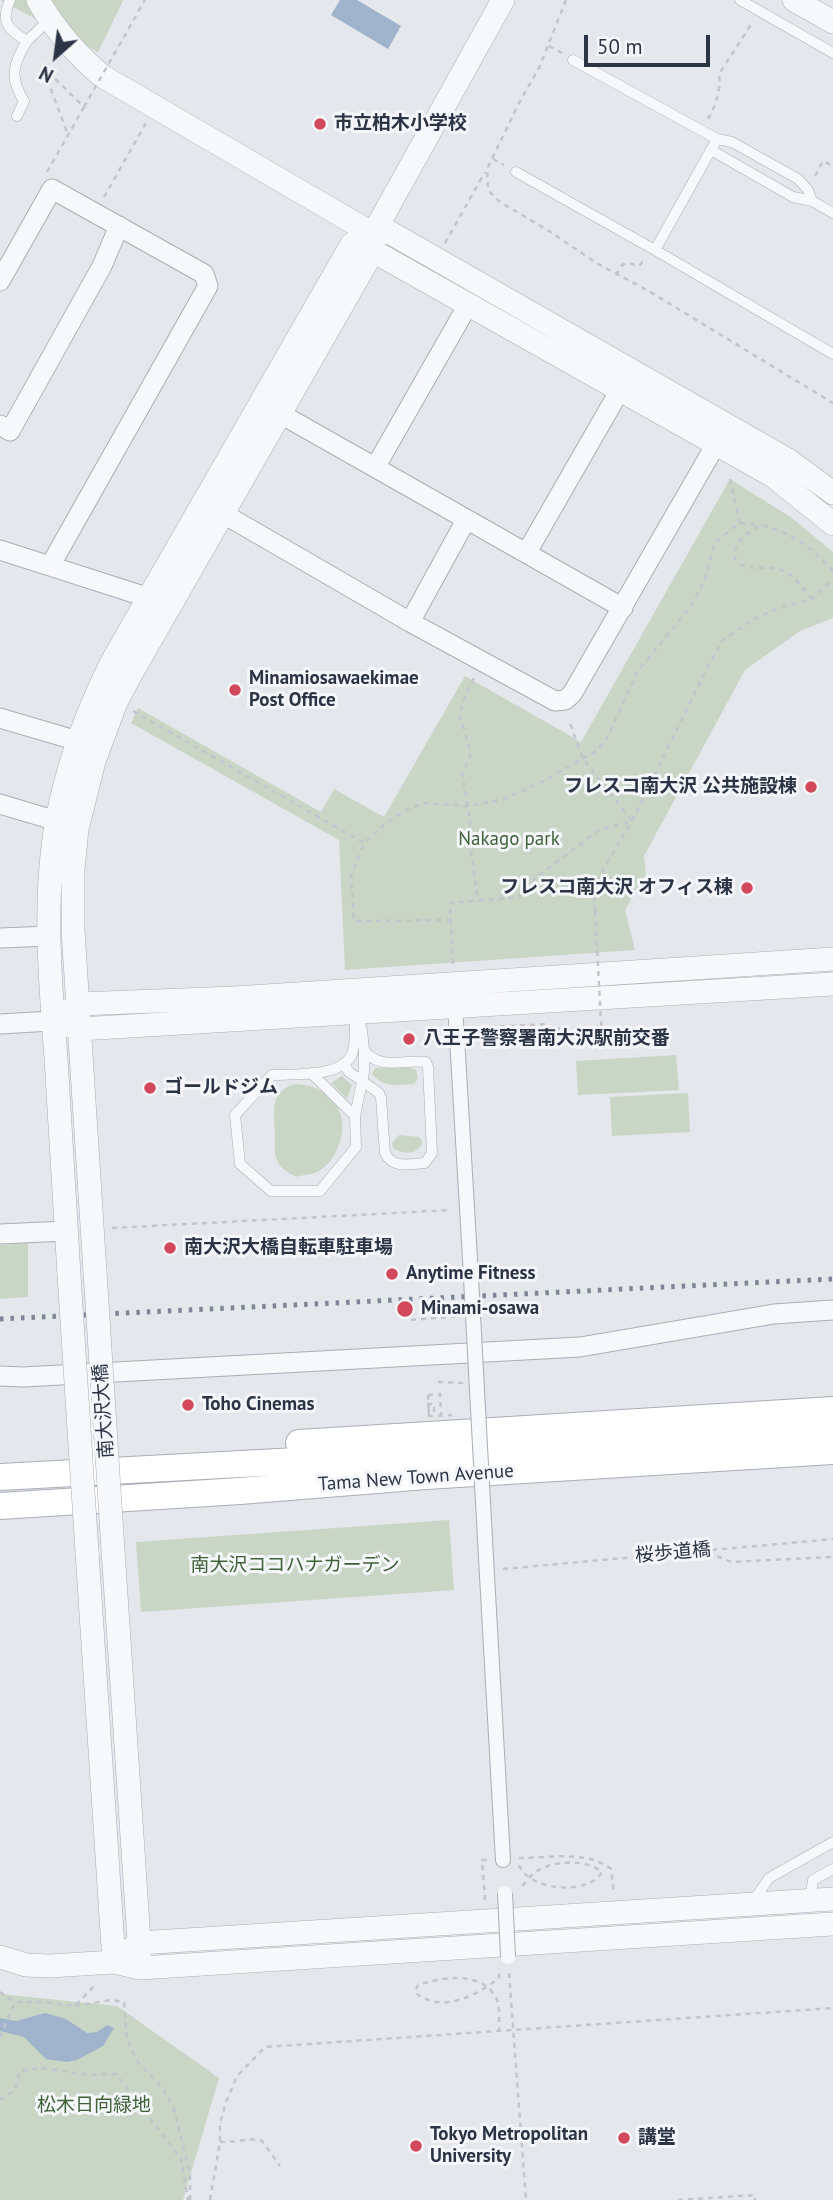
<!DOCTYPE html>
<html>
<head>
<meta charset="utf-8">
<style>
	body { margin:0 }
	#map { position:relative; width:833px; height:2200px; overflow:hidden; background:#e4e7ec; font-family:"PT Sans",sans-serif }
	canvas { display:block }
	.north { position:absolute; left:21px; top:21px; width:70px; height:70px; -webkit-text-stroke:5px #f4f6f9; paint-order:stroke; rotate:208deg; font-size:19px; font-weight:700; line-height:28px; text-align:center; color:#2b3445 }
	.north::after { content:''; display:block; margin:auto; width:24px; height:32px; background:#2b3445; clip-path:polygon(50% 0,100% 100%,50% 72%,0 100%) }
	.scale { position:absolute; left:584px; top:35px; width:126px; height:32px; box-sizing:border-box; border:4px solid #2b3445; border-top:0; padding-left:9px; font-size:21px; line-height:24px; white-space:nowrap; color:#2b3445; -webkit-text-stroke:5px #f4f6f9; paint-order:stroke }
</style>
</head>
<body>
<div id="map">
<canvas width="833" height="2200"></canvas>
<div class="north">N</div>
<div class="scale">50 m</div>
</div>
<script>
const context = document.querySelector('canvas').getContext('2d');
context.lineJoin = 'round';
function paint(path, color) {
  context.fillStyle = color;
  context.fill(path, 'evenodd');
}
function stroke(path, color, width, dash) {
  context.strokeStyle = color;
  context.lineWidth = width;
  context.lineCap = dash ? 'butt' : 'round';
  context.setLineDash(dash || []);
  context.stroke(path);
}
function write(font, color, halo, rows, align = 'center') {
  context.font = font + ' "PT Sans","Noto Sans JP",sans-serif';
  context.lineWidth = 6;
  context.setLineDash([]);
  context.textBaseline = 'middle';
  context.strokeStyle = halo;
  context.fillStyle = color;
  for (const [text, x, y, turn = 0] of rows) {
    context.save();
    context.translate(x, y);
    context.rotate((+turn || 0) * Math.PI / 180);
    context.textAlign = isNaN(turn) ? turn : align;
    if (halo) context.strokeText(text, 0, 0);
    context.fillText(text, 0, 0);
    context.restore();
  }
}
const green = new Path2D(`
	M0 0H123V1L98 52Z
	M730 479 792 518 833 552V618L800 631 745 670 644 856 646 874 625 910 635 950 345 970 339 840 131 723 138 708 321 812 334 789 384 817 465 676 581 742Z
	M676 1055 679 1090 578 1095 576 1061Z
	M375 1068H411L416 1070 418 1078 414 1084C397 1085 384 1088 372 1074Z
	M342 1076 352 1085 347 1099 331 1083Z
	M296 1084C311 1085 329 1091 337 1106 350 1126 338 1162 317 1172 311 1175 302 1175 296 1177 287 1172 278 1167 276 1157 274 1151 275 1142 275 1134 274 1113 269 1089 296 1084Z
	M688 1093 690 1132 612 1136 610 1097Z
	M399 1135 419 1137 422 1141C421 1155 403 1155 393 1148L392 1143Z
	M28 1243V1297L0 1299V1245Z
	M449 1520 454 1590 141 1612 136 1542Z
	M0 1994 117 2006 219 2078 183 2200H0Z`);
const water = new Path2D(`
	M340 0H357L401 26 388 49 331 15Z
	M45 2013 66 2019 87 2033 97 2032 107 2025 114 2028 103 2046 77 2060 67 2062 46 2059 24 2037 0 2031V2018L16 2021Z`);
const path = new Path2D(`
	M566 0 539 68 520 101 487 169 488 190 500 202 549 231 598 264 647 290 833 403
	M549 46 562 53
	M708 119C716 104 721 91 719 74L752 23
	M493 159 504 165
	M47 172 84 107 49 73 48 81 68 135
	M815 176 823 161 833 166
	M104 197 146 123
	M445 243 485 172
	M616 275 622 265 628 263 639 266 644 260
	M730 479 740 523
	M812 599C804 589 795 577 784 571 766 562 744 577 734 556 736 540 747 533 761 525 790 532 813 548 833 571
	M474 678 462 703 460 716 470 750V758L462 773 470 819V844L478 901
	M133 711 364 843
	M595 911 594 893 600 875 632 821 708 666 723 640 752 620 781 607 812 599 833 579
	M451 920 354 921 351 876 364 843 384 825 408 809 424 803 469 806 504 799 544 781 596 751 606 740 638 671 691 606 705 579 715 542 740 523 761 525
	M453 964 450 903 518 897 538 876 599 830 632 821 583 759 570 723
	M601 1021 602 1032
	M470 1028 548 1024V1029L601 1027
	M112 1228 451 1210
	M411 1320 460 1316
	M438 1382 463 1383
	M428 1395 440 1394 441 1414
	M429 1415 428 1404H434V1413
	M708 1552 731 1562 833 1557
	M503 1569 833 1539
	M519 1858C548 1858 587 1850 611 1869L614 1893
	M519 1865C529 1891 589 1896 602 1872 587 1859 554 1860 537 1871 531 1875 525 1882 521 1888L520 1890
	M485 1900 482 1860H488
	M509 1973 526 2200
	M0 1992 15 2002
	M75 2006 111 2000 124 2002 127 2040 138 2062 162 2087 174 2109 190 2174V2200
	M499 2032C499 2020 501 2002 493 1993 476 1971 440 1978 418 1985L415 1992C440 2015 478 1995 499 1978V1968
	M0 2037 15 2002H42L75 2006 95 1985
	M0 2100 15 2090 20 2071 42 2068 89 2075 116 2074 181 2159 188 2200
	M220 2142C236 2143 247 2137 262 2141L280 2166
	M210 2200 220 2142V2123L226 2102 237 2076 265 2047 833 2008
	M678 2200 755 2195V2200`);
const service = new Path2D(`
	M10 0C0 23 8 29 27 41 13 64 9 77 24 101L17 116
	M740 0 833 53
	M27 41 49 20
	M573 60 717 139
	M711 150 793 197 812 201
	M516 172 655 250
	M833 213 812 201 808 190 798 179 732 142 717 139 655 250 833 354
	M356 1012C354 1024 356 1039 353 1051 346 1078 294 1074 272 1075L235 1115 240 1164 271 1191H320L356 1147 355 1116 364 1072V1050L362 1030 356 1012
	M344 1063 348 1071 379 1093 381 1098 385 1153C393 1169 409 1164 425 1163L432 1153 428 1067 426 1062C404 1059 379 1071 364 1050
	M311 1073 355 1116
	M810 1900 813 1880 833 1869
	M752 1903 769 1878 833 1842`);
const pedestrian = new Path2D(`
	M456 1021 470 1259
	M486 1558 503 1860`);
const minor = new Path2D(`
	M0 281 52 189 204 274 208 286 50 566
	M279 413 623 608
	M0 425 10 431 102 266 119 226
	M376 466 469 303
	M222 513 410 622 555 701 565 700 572 694 723 432
	M0 550 162 602
	M527 552 620 390
	M410 622 466 520
	M0 718 78 741
	M0 804 57 821
	M0 938 50 936
	M0 1024 52 1021
	M0 1234 66 1231
	M87 1373 93 1472
	M0 1376 23 1377 580 1347 774 1314 833 1310`);
const tertiary = new Path2D(`
	M38 0C55 30 76 54 102 76L373 234
	M794 0 833 22
	M373 251 773 476 833 524
	M67 1012 78 1004 235 998 833 959
	M65 1025 80 1029 833 984
	M95 1272 73 930V869L77 829 94 761 116 702 131 674 373 251V234L503 0
	M69 1275C64 1203 61 1130 56 1058 50 982 43 895 57 820 68 763 87 711 113 660L352 244 373 234 389 232 788 460 833 493
	M113 1550 140 1956
	M87 1552 114 1962
	M0 1957 26 1965 50 1966 114 1962 140 1968 833 1924
	M114 1962 139 1943 833 1899`);
const secondary = new Path2D(`
	M299 1443 833 1410
	M0 1477C278 1461 555 1448 833 1432
	M0 1506 240 1491 426 1476 833 1451`);
const rail = new Path2D(`
	M0 1319 833 1279`);
const pathBridge = new Path2D(`
	M84 107 145 0
	M595 911 601 1021
	M428 1395 429 1416 452 1415`);
const pedestrianBridge = new Path2D(`
	M470 1259 486 1558
	M505 1893 508 1957`);
const tertiaryBridge = new Path2D(`
	M95 1272 113 1550
	M69 1275 87 1552`);
const markers = [
	[320,124,7,"#d1495b"],
	[235,690,7,"#d1495b"],
	[811,787,7,"#d1495b"],
	[747,888,7,"#d1495b"],
	[409,1039,7,"#d1495b"],
	[150,1088,7,"#d1495b"],
	[170,1248,7,"#d1495b"],
	[392,1274,7,"#d1495b"],
	[405,1309,9,"#d1495b"],
	[188,1405,7,"#d1495b"],
	[624,2138,7,"#d1495b"],
	[416,2146,7,"#d1495b"]
];
const poiNames = [
	["市立柏木小学校",334,124],
	["Minamiosawaekimae",249,679],
	["Post Office",249,701],
	["フレスコ南大沢 公共施設棟",797,787,"right"],
	["フレスコ南大沢 オフィス棟",733,888,"right"],
	["八王子警察署南大沢駅前交番",423,1039],
	["ゴールドジム",164,1088],
	["南大沢大橋自転車駐車場",184,1248],
	["Anytime Fitness",406,1274],
	["Minami-osawa",421,1309],
	["Toho Cinemas",202,1405],
	["Tokyo Metropolitan",430,2135],
	["University",430,2157],
	["講堂",638,2138]
];
const parkNames = [
	["Nakago park",509,840],
	["南大沢ココハナガーデン",295,1566],
	["松木日向緑地",94,2106]
];
const streetNames = [
	["南大沢大橋",104,1411,-94],
	["Tama New Town Avenue",416,1478,-4],
	["桜歩道橋",673,1553,-5]
];
paint(green, '#c9d6c5');
paint(water, '#9fb4cc');
stroke(service, '#a9aeb7', 11);
stroke(pedestrian, '#a9aeb7', 16);
stroke(minor, '#a9aeb7', 21);
stroke(tertiary, '#a9aeb7', 24);
stroke(secondary, '#a9aeb7', 28);
stroke(path, '#c2c5cb', 2.5, [5, 5]);
stroke(service, '#f7f8fa', 10);
stroke(pedestrian, '#f7f8fa', 14);
stroke(minor, '#f7f8fa', 19);
stroke(tertiary, '#f7f8fa', 23);
stroke(secondary, '#fff', 26);
stroke(rail, '#7d8696', 5, [3.5, 7]);
stroke(pedestrianBridge, '#a9aeb7', 16, []);
stroke(tertiaryBridge, '#a9aeb7', 24, []);
stroke(pathBridge, '#c2c5cb', 2.5, [5, 5]);
stroke(pedestrianBridge, '#f7f8fa', 14);
stroke(tertiaryBridge, '#f7f8fa', 23);
for (const [x, y, r, color] of markers) {
  const dot = new Path2D();
  dot.arc(x, y, r, 0, 2 * Math.PI);
  context.fillStyle = color;
  context.fill(dot);
  stroke(dot, '#f4f6f9', 2.5);
}
write('bold 19px', '#2b3445', '#f4f6f9', poiNames, 'left');
write('19px', '#3f6138', '#f4f6f9', parkNames);
write('19px', '#2b3445', '#f4f6f9', streetNames);
</script>
</body>
</html>
